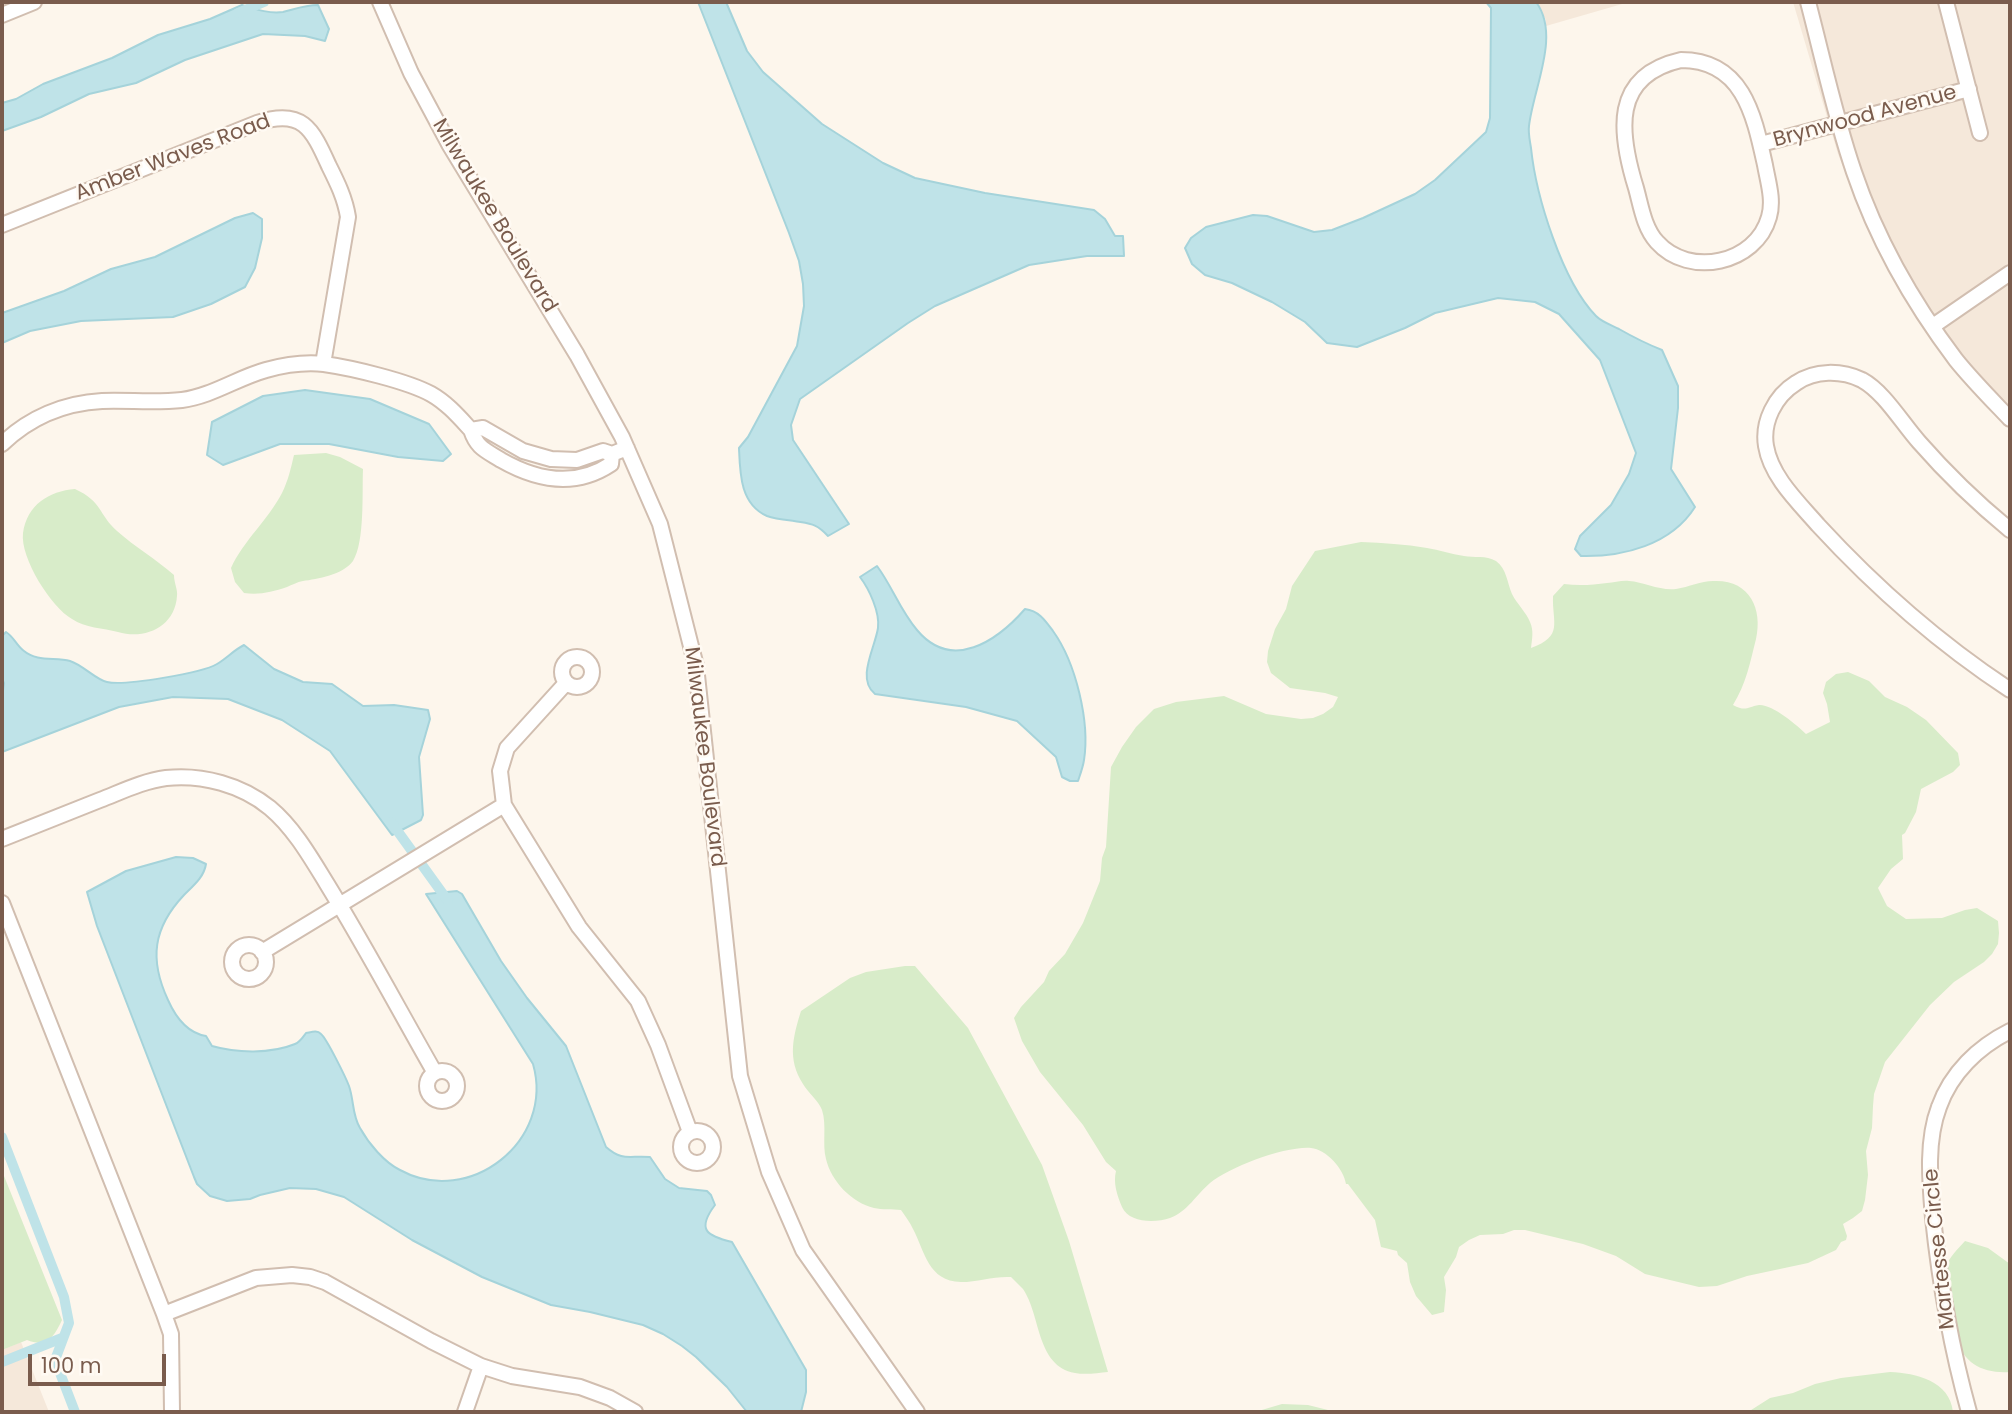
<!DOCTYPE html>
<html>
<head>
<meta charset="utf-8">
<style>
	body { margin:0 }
	#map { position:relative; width:2012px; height:1414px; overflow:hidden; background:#fdf6ec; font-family:Poppins,sans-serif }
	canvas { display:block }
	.frame { position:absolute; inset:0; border:4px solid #7a5c4d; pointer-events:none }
	.scale { position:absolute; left:28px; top:1354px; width:138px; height:32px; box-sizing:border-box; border:4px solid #7a5c4d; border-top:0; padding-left:9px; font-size:21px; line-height:24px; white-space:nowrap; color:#7a5c4d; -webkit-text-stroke:5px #fffaf3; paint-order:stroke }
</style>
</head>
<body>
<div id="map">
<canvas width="2012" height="1414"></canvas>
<div class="frame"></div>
<div class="scale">100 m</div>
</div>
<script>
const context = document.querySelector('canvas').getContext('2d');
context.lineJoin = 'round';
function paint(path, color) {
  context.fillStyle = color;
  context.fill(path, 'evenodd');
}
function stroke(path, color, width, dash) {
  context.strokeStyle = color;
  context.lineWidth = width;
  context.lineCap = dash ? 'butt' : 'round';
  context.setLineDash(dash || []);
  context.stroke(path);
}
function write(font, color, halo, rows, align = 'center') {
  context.font = font + ' Poppins,sans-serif';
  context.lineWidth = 5;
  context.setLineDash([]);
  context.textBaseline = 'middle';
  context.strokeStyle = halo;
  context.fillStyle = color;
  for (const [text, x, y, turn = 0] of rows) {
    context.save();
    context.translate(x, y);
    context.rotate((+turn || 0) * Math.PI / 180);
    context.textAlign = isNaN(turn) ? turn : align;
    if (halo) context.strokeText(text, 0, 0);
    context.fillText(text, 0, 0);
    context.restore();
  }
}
const residential = new Path2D(`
	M1536 2H1629L1546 26V20Z
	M1793 2H2010V426L1869 226 1853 192 1838 154Z
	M21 1342 49 1412H2V1350Z`);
const green = new Path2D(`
	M326 453 340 457 363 469C362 492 365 542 353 561 343 575 317 579 303 581 297 582 292 585 287 587 272 592 260 595 244 593L235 582 231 568C244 540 268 520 282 493 288 481 291 468 294 455Z
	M75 489C103 502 98 514 117 531 135 547 156 559 174 575 174 583 178 590 177 596 175 627 145 640 118 632 103 628 85 628 72 619 51 607 20 558 23 533 27 505 49 491 75 489Z
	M1361 542C1383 543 1405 544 1427 548 1439 550 1451 554 1464 556 1474 558 1486 555 1496 561 1507 569 1507 583 1512 594 1517 604 1526 612 1530 622 1534 631 1532 639 1531 648 1564 636 1552 623 1553 596L1564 584C1578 586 1593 585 1607 583 1614 583 1622 580 1629 581 1644 582 1660 591 1676 589 1689 587 1701 581 1713 581 1749 579 1763 608 1756 639 1750 663 1746 684 1733 705 1746 712 1747 707 1759 705 1772 704 1797 725 1806 734L1830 722 1827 704 1823 693 1826 682 1836 674 1848 672 1869 681 1885 697 1907 707 1926 720 1958 753 1960 765 1953 772 1921 789 1916 812 1905 833 1902 835 1903 859 1891 869 1878 888 1887 906 1906 919 1942 918 1965 910 1977 908 1998 921 1999 933 1998 944 1992 954 1984 962 1954 982 1930 1005 1885 1062 1874 1094 1873 1106 1872 1128 1866 1151 1868 1175 1865 1200 1862 1211 1853 1218 1843 1224 1847 1236 1846 1240 1841 1242 1836 1250 1808 1263 1747 1276 1717 1286 1699 1287 1645 1274 1616 1256 1583 1244 1525 1230H1514L1503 1234 1480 1235 1469 1240 1459 1247 1456 1257 1444 1277 1446 1290 1444 1312 1432 1315 1416 1296 1410 1282 1407 1263 1398 1255 1397 1251 1381 1247 1375 1220 1348 1184H1346C1344 1169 1326 1149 1311 1148 1285 1146 1230 1167 1210 1183 1197 1194 1187 1212 1170 1218 1155 1223 1129 1223 1122 1207 1117 1195 1113 1183 1116 1171L1106 1162 1083 1125 1040 1072 1022 1041 1014 1018 1021 1007 1044 982 1049 971 1065 954 1083 923 1100 881 1102 858 1106 847 1111 767 1122 747 1136 727 1154 709 1176 702 1224 696 1266 714 1301 719 1313 718 1323 714 1333 707 1338 697 1325 693 1290 688 1271 673 1267 662 1268 651 1275 629 1286 609 1292 586 1315 551Z
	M905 966H915L968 1028 1042 1165 1069 1241 1108 1372C1098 1373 1085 1375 1075 1373 1036 1366 1041 1315 1023 1289 1019 1285 1015 1281 1011 1277 994 1276 978 1282 961 1282 928 1281 925 1252 913 1229 910 1222 905 1216 901 1210 892 1209 882 1210 874 1208 852 1203 831 1181 826 1159 822 1144 827 1125 822 1110 819 1101 808 1093 803 1084 787 1059 793 1037 801 1011L850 978 866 972Z
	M2 1171 62 1320C54 1337 47 1348 27 1340L2 1350Z
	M1965 1241 1988 1248 2010 1264V1372C1985 1374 1962 1364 1957 1337 1956 1328 1957 1318 1954 1310 1950 1297 1942 1281 1946 1267 1949 1257 1958 1249 1965 1241Z
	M1890 1372C1916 1373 1950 1381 1953 1412H1748L1770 1398 1793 1393 1815 1384 1841 1378Z
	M1282 1404 1308 1405 1336 1412H1255Z`);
const water = new Path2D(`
	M698 2H726L747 51 763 72 822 124 883 163 915 178 985 193 1094 210 1105 219 1115 236H1123L1124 256H1087L1029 265 935 306 908 323 800 399 791 425 793 440 849 524 828 536C816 523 811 524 794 521 786 520 775 519 767 516 740 504 740 473 739 448L748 437 797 346 804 306 803 284 799 261 789 233Z
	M1486 2H1536C1561 35 1533 89 1529 126 1528 133 1530 141 1531 148 1536 196 1562 281 1596 316 1602 322 1611 325 1619 329 1633 337 1647 344 1662 350L1678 386V408L1671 469 1695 507C1671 545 1623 557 1581 556L1575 549 1580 536 1611 505 1629 474 1636 453 1600 360 1559 314 1535 302 1498 298 1435 313 1405 328 1357 347 1327 343 1305 322 1272 302 1232 283 1205 275 1192 264 1185 248 1191 238 1206 227 1253 215 1267 216 1314 232 1332 230 1363 218 1415 194 1435 180 1486 132 1490 118 1491 8Z
	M242 5C255 9 269 14 283 12 295 9 305 5 318 5L329 29 325 41 305 36 263 34 185 60 136 83 89 94 41 117 2 131V103L16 99 43 84 112 58 158 35 210 19Z
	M253 213 262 219V238L255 268 245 287 211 304 173 317 81 321 30 331 2 343V313L5 312 64 291 111 269 155 257 235 218Z
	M305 390 370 399 429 424 451 454 443 461 398 457 329 444H280L223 465 207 455 212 422 263 396Z
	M877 566C892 586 900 610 917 630 952 672 997 641 1025 609 1039 611 1045 620 1053 631 1076 663 1090 722 1084 760 1083 767 1080 775 1078 781H1070L1062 777 1056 757 1017 721 966 707 875 694C856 679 875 648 878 628 880 612 869 589 860 577Z
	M6 632C14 637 16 645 24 651 37 662 55 657 70 661 83 665 96 680 107 682 125 686 202 673 217 664 227 658 234 650 244 645L274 669 303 682 332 684 363 706 394 705 428 710 430 719 419 757 423 815 421 820 392 835 330 751 282 720 228 699 173 697 119 707 2 752V698L4 683 2 678V636Z
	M176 857 193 858 206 864C204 877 194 885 184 895 153 928 149 959 168 1000 176 1018 187 1033 206 1036L212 1046C236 1053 271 1054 295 1044 300 1042 303 1037 306 1033 312 1032 317 1030 321 1034 327 1039 346 1078 349 1086 354 1100 352 1115 360 1128 369 1144 384 1162 400 1170 469 1208 555 1141 533 1064L426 894 457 891 462 894 501 961 527 998 566 1046 606 1147C623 1162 630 1155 650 1157L665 1179 679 1188 707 1191 711 1195 715 1205C696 1230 707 1236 732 1242L806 1370V1392L801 1412H747L727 1387 696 1357 682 1346 663 1334 643 1325 590 1312 551 1305 482 1277 412 1240 344 1197 316 1189 290 1188 260 1195 250 1199 227 1201 210 1196 197 1184 194 1177 97 926 87 892 126 871Z`);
const canal = new Path2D(`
	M238 13 264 2
	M391 822 448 901
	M2 1137 64 1297 69 1323 55 1360 75 1412
	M2 1362 62 1338`);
const minor = new Path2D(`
	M380 2 411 73 449 144 577 355 622 437 660 524 696 666 740 1076 769 1172 803 1250 917 1412
	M1808 2C1823 59 1835 117 1854 172 1877 240 1913 303 1956 360 1973 381 1992 400 2010 419
	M1946 2 1980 133
	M2 15 34 2
	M1681 60C1743 60 1754 115 1765 165 1768 182 1774 200 1769 217 1756 264 1689 278 1657 242 1644 228 1641 206 1636 188 1619 133 1611 76 1681 60Z
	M1761 144 1969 89
	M2 225 257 123C302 108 312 128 329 166 337 182 345 198 348 217L323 364
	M1933 326 2010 273
	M2 444C29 418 64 403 102 401 129 400 155 403 182 400 212 396 237 378 266 370 284 365 306 362 324 364 352 368 407 381 431 394 447 403 459 417 471 430
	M612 454 611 464C575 488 536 480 501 460 485 450 477 448 471 430L483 428 523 451 551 459 577 460 603 451 612 454 627 448
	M2010 530C1977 503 1947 474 1919 442 1902 423 1884 392 1862 380 1841 370 1815 370 1796 383 1775 396 1762 422 1766 446 1771 477 1799 503 1818 525 1877 589 1937 642 2010 690
	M562 672a15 15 0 1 1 30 0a15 15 0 1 1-30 0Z
	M566 683 507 748 500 771 504 805 579 927 638 1001 658 1045 690 1132
	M2 839C35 826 68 813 100 800 121 792 143 781 166 778 202 774 242 785 270 808 294 828 311 858 327 884 365 946 399 1010 435 1073
	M2 903 164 1314 171 1334 172 1412
	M232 962a17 17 0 1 1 34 0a17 17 0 1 1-34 0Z
	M262 952 504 805
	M427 1086a15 15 0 1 1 30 0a15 15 0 1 1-30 0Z
	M681 1147a16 16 0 1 1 32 0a16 16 0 1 1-32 0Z
	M164 1314 256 1278 292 1275 310 1277 325 1282 431 1341 481 1366 512 1376 580 1387 610 1398 635 1412
	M465 1412 481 1366
	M1969 1412C1951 1347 1940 1285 1933 1218 1930 1182 1926 1141 1939 1107 1951 1073 1978 1047 2010 1031`);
const streetNames = [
	["Brynwood Avenue",1865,117,-15],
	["Amber Waves Road",173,158,-21],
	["Milwaukee Boulevard",494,216,59],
	["Milwaukee Boulevard",704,757,83],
	["Martesse Circle",1940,1249,-96]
];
paint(residential, '#f5e8da');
paint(green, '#d8ecc9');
paint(water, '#bfe3e8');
stroke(water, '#a5d3da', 2);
stroke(canal, '#bfe3e8', 10);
stroke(minor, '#d1beb0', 18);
stroke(minor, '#fff', 14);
write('21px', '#7a5c4d', '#fffaf3', streetNames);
</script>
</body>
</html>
